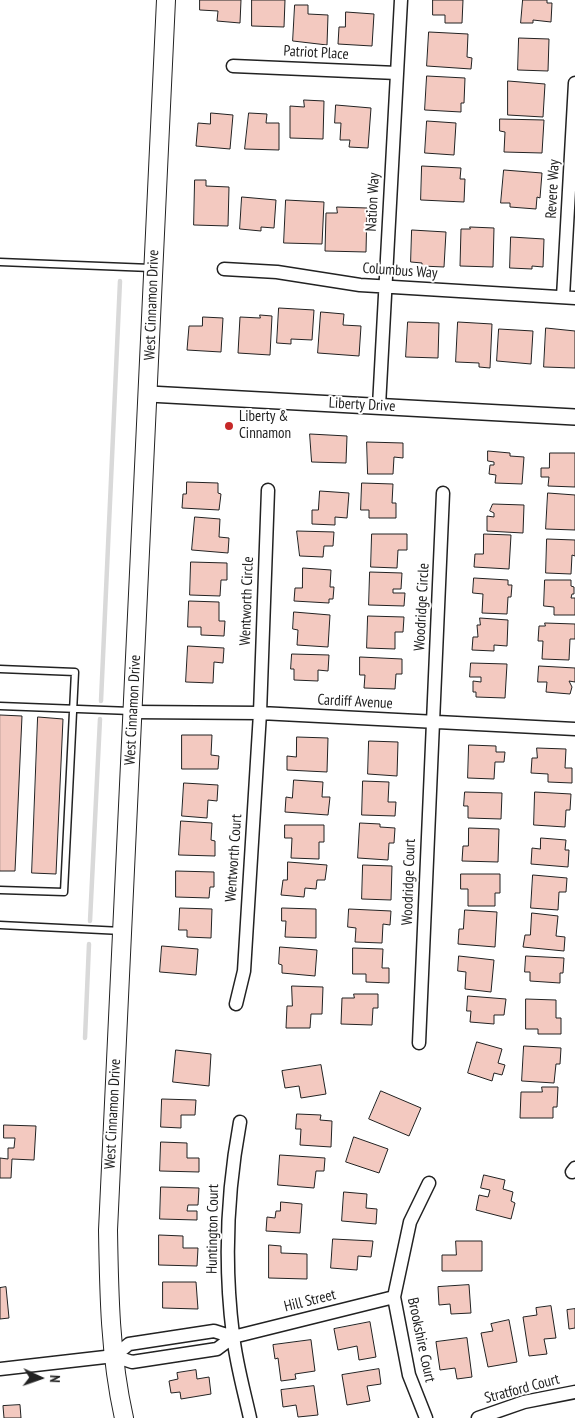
<!DOCTYPE html>
<html>
<head>
<meta charset="utf-8">
<style>
	body { margin:0 }
	#map { position:relative; width:575px; height:1418px; overflow:hidden; background:#fff; font-family:"PT Sans Narrow",sans-serif }
	canvas { display:block }
	.north { position:absolute; left:15px; top:1353px; width:50px; height:50px; -webkit-text-stroke:4px #fff; paint-order:stroke; rotate:93deg; font-size:14px; font-weight:700; line-height:20px; text-align:center; color:#222 }
	.north::after { content:''; display:block; margin:auto; width:18px; height:22px; background:#222; clip-path:polygon(50% 0,100% 100%,50% 72%,0 100%) }
</style>
</head>
<body>
<div id="map">
<canvas width="575" height="1418"></canvas>
<div class="north">N</div>
</div>
<script>
const context = document.querySelector('canvas').getContext('2d');
context.lineJoin = 'round';
function stroke(path, color, width, dash) {
  context.strokeStyle = color;
  context.lineWidth = width;
  context.lineCap = dash ? 'butt' : 'round';
  context.setLineDash(dash || []);
  context.stroke(path);
}
function paint(path, color) {
  context.fillStyle = color;
  context.fill(path, 'evenodd');
}
function write(font, color, halo, rows, align = 'center') {
  context.font = font + ' "PT Sans Narrow",sans-serif';
  context.lineWidth = 4;
  context.setLineDash([]);
  context.textBaseline = 'middle';
  context.strokeStyle = halo;
  context.fillStyle = color;
  for (const [text, x, y, turn = 0] of rows) {
    context.save();
    context.translate(x, y);
    context.rotate((+turn || 0) * Math.PI / 180);
    context.textAlign = isNaN(turn) ? turn : align;
    if (halo) context.strokeText(text, 0, 0);
    context.fillText(text, 0, 0);
    context.restore();
  }
}
const stream = new Path2D(`
	M101 701 120 281
	M90 921 100 719
	M85 1038 89 944`);
const building = new Path2D(`
	M200 0H241L240 23 217 21 218 11 200 10Z
	M252 0H285L284 27 252 26Z
	M433 0H463L462 23H445V15H433Z
	M523 0H547V3H552L551 22 533 20V23H521Z
	M295 5H308V14L328 15 327 45 293 41Z
	M346 12 374 14 372 46 338 44 339 27H345Z
	M429 32 468 34 467 57 472 58 471 69 427 66Z
	M519 38 549 39 548 71 518 70Z
	M427 76 465 78 464 103H461V112L425 110Z
	M508 81 545 84 543 117 508 115Z
	M304 100 324 101 323 139 290 138V106L304 107Z
	M336 105 371 108 368 148 349 147 350 140H340L341 123H335Z
	M211 113 233 115 230 149 196 146 198 123 210 124Z
	M249 113 267 114 266 123H279V150L245 149Z
	M500 119 544 120 542 153 504 152 505 132 500 131Z
	M427 121 456 123 454 155 425 153Z
	M422 166 461 168 460 179H465L464 202 421 200Z
	M504 170 542 173 540 198 537 197 536 209 510 207V203H501Z
	M195 180H206V186L229 187 228 226 194 225Z
	M242 197 276 200 274 228 261 227V231L240 229Z
	M286 200 324 202 322 244 284 243Z
	M337 207 367 208 366 252 325 251 326 213H337Z
	M470 227 494 228 493 267 460 266 461 229H470Z
	M412 230 446 232 444 267 422 266V263L411 262Z
	M511 237 544 239 543 267 532 266V269L510 268Z
	M279 308 314 310 312 340 291 339V344L277 343Z
	M321 312 344 314 343 325 361 326 359 356 318 353Z
	M260 315 272 316 270 355 238 353 240 317 260 318Z
	M203 317 223 318 221 352 187 350 189 326H202Z
	M408 322 439 323 438 358 406 357Z
	M458 322 492 324 490 368 479 367V363L456 362Z
	M546 328 575 331V368L544 367Z
	M499 329 533 331 531 364 497 361Z
	M310 434 347 436 346 463 312 462Z
	M367 442 403 443V458L394 457 393 474H368Z
	M488 451 510 453V456L524 457 522 484 495 483 496 475 489 474 490 465H494V462L488 461Z
	M550 453H575V487L548 486 549 477H541V468H549Z
	M187 482 218 483V493L221 494 219 510 182 508 183 494H186Z
	M362 483 393 484 392 503H396V518H369V510H361Z
	M320 491 349 493 347 518 335 517V525L312 524V510H318Z
	M548 493 575 495V530L546 529Z
	M493 504 524 505 523 533 487 531V516L494 517V513L490 511Z
	M195 517 220 519 219 537 229 538 228 553 192 550Z
	M297 531 334 532 333 546H324L323 557 300 556Z
	M372 534H407V550H398L397 568 371 567Z
	M484 534 511 535 509 569 474 567 475 554H483Z
	M547 539 575 540V556L572 555 571 574 546 573Z
	M191 562 227 563V580H221L220 596 190 595Z
	M303 568 331 570 330 587H334L333 599H329V603L294 601 295 588H302Z
	M370 572 402 573 401 589H393V593H405L404 606 369 605Z
	M474 578 508 580V585H512L511 597H508L507 614 482 613 483 594 473 593Z
	M545 580H571V586L574 587V594H572L571 598H575V615H554V607L544 606Z
	M189 601 219 602V621H225L224 636 201 635V627H188Z
	M294 612 330 615 328 647 297 645 298 630 293 629Z
	M368 616 404 617 403 632H395V649L367 648Z
	M480 618 508 620 507 646 494 645V651L472 650 473 637H478L477 625H480Z
	M545 623 575 624V639H570L569 660 542 659 543 641H538L539 626H545Z
	M188 646 224 648 223 663 214 662 213 683 186 682Z
	M292 654 329 655 328 671 318 670V681L294 680V669H291Z
	M360 657 402 659V674H396L395 689 364 688 365 675H360Z
	M471 663 507 664 505 698 476 697V692H473V681L481 682V677H470Z
	M539 666 575 668V682L569 681 572 687 570 694 546 692 547 682H538Z
	M0 715 22 716 15 871H0Z
	M38 717 63 719 56 874 32 873Z
	M182 735H212L211 755 219 756 218 769H182Z
	M297 737 328 738 327 772 287 770V756L296 757Z
	M369 741 398 742 397 776 368 774Z
	M469 745 496 746V752H505L504 762H495L494 779 468 778Z
	M537 748 566 749 565 768H572V783L548 782V774L531 773 532 758H537Z
	M294 780 323 782 322 797H330L328 815 285 812 286 797 292 798Z
	M363 781 389 782 388 802H396L395 816 362 815Z
	M184 783 218 785 217 801 208 800 207 818 182 816Z
	M465 792 502 793 501 819 468 818V806H464Z
	M535 792 571 794 570 810H566L565 827 534 825Z
	M181 821 212 823 211 840 215 841V856L179 855Z
	M360 823 380 824V827L395 828 394 843H389L388 860 358 858Z
	M285 825H324V842H319V859L291 858 292 838H285Z
	M469 828 499 829 498 862 462 861 463 846H468Z
	M541 838 566 840 565 850H569L568 867 531 864 532 848 540 849Z
	M288 862 327 865 325 880H317L316 889 305 888 304 897 281 895 283 880H287Z
	M363 865 392 866 391 900 362 899Z
	M176 871 214 872V887H210L209 898 176 897Z
	M461 874H500V893H495V906H468V889H461Z
	M533 875 567 878 566 892H559L558 910 531 908Z
	M180 908 212 909 211 938 187 937V930H179Z
	M282 908 316 909V938L285 937 286 921H282Z
	M349 909 391 911 390 925 383 924 382 943 355 942 356 928 348 927Z
	M465 910 497 912 495 947 458 944 459 929H463Z
	M532 913 558 916 556 936 565 937 564 951 523 947 525 935H530Z
	M162 946 198 949 196 975 160 972Z
	M280 947 317 950 315 976 282 973V965L279 964Z
	M353 948 383 949 382 968H389V983L366 982V974H353Z
	M459 956 494 960 491 992 465 989 466 972 458 971Z
	M526 956 564 958 563 973H560V983L530 981V972H525Z
	M292 986 323 987 322 1014H311L310 1028H286L287 1006H292Z
	M354 994H378V1008H373L372 1025 341 1024 342 998H354Z
	M468 996 506 999 504 1015H494V1024L470 1022 471 1011H467Z
	M526 999 556 1000V1018H561V1034H538V1029H526Z
	M477 1042 502 1049 498 1063 505 1065 502 1075 494 1073 492 1081 468 1073Z
	M524 1046 561 1048 560 1064H556L554 1083 522 1081Z
	M176 1050 211 1054 209 1086 173 1082Z
	M321 1065 326 1094 301 1098 299 1086 285 1088 282 1071Z
	M542 1087H558L557 1107H553V1118H520L521 1092H542Z
	M381 1091 421 1108 409 1136 369 1119Z
	M162 1099 196 1100 195 1115H181V1128L161 1127Z
	M297 1114 321 1115 320 1120 332 1121 331 1147 300 1145 301 1129H296Z
	M4 1125 36 1126 34 1160 12 1159 11 1178H0V1158L8 1159V1148H14L15 1138H4Z
	M354 1137 388 1149 379 1173 346 1162Z
	M161 1142 187 1143V1158H199V1172L160 1171Z
	M280 1155 325 1158 324 1171H316L314 1188 278 1185Z
	M484 1175 505 1180 503 1189 513 1192 511 1201 515 1203 511 1219 476 1210 479 1195 488 1197 490 1190 481 1188Z
	M161 1187 199 1188 198 1205H188L187 1211H197V1220L160 1219Z
	M344 1192 367 1194 366 1208 377 1209 376 1224 342 1221Z
	M281 1202 302 1204 300 1233 266 1231 267 1217 275 1218 276 1211H280Z
	M159 1235 183 1236V1248H198L197 1266 159 1265Z
	M333 1239 373 1241 371 1257 358 1256 357 1270 331 1268Z
	M456 1241H482V1271H442V1255H456Z
	M269 1245 281 1246V1253L307 1254V1279L269 1278Z
	M163 1282H196L198 1309 163 1308Z
	M469 1285 471 1313 451 1314 450 1304 439 1305 438 1287Z
	M6 1287 9 1318 0 1319V1288Z
	M551 1306 556 1338 544 1339 547 1354 529 1356 523 1317 537 1315 536 1308Z
	M575 1309V1328L569 1329 567 1310Z
	M509 1320 517 1362 488 1367 481 1333 493 1331 491 1324Z
	M370 1322 376 1357 359 1360 357 1346 338 1350 334 1329Z
	M467 1338 472 1377 457 1379 455 1368 440 1370 436 1342Z
	M311 1340 315 1371 295 1374 296 1379 281 1381 278 1358 275 1359 273 1345Z
	M379 1369 381 1384 367 1386 370 1401 347 1405 342 1375Z
	M196 1370 197 1379 209 1377 211 1394 181 1399 180 1392 171 1393 169 1381 178 1379 177 1373Z
	M314 1386 318 1415 298 1417 296 1405 283 1407 281 1390Z
	M20 1405 21 1418H4L3 1406Z`);
const service = new Path2D(`
	M0 262 151 268
	M0 669 75 672 64 892 0 890
	M0 706 131 711
	M0 925 122 931`);
const minor = new Path2D(`
	M233 66 397 73
	M224 269 277 272 360 285 575 298
	M563 297 575 83
	M379 406 401 0
	M133 712 260 713 575 729
	M236 1004 244 971 260 713 268 490
	M419 1043 443 493
	M240 1122C227 1192 224 1264 233 1335 236 1363 244 1391 250 1418
	M572 1172 575 1168
	M114 1356 129 1344 214 1331 233 1337
	M0 1369 114 1356 132 1362 217 1349 233 1337 394 1297
	M426 1418 409 1375 394 1297 410 1222 429 1183
	M478 1418 524 1402 575 1392`);
const tertiary = new Path2D(`
	M149 394 575 417`);
const secondary = new Path2D(`
	M124 1418C110 1356 109 1293 108 1230L166 0`);
const markers = [
	[229,426,5,"#c62828"]
];
const streetNames = [
	["Patriot Place",316,53,3],
	["Revere Way",553,189,-87],
	["Nation Way",373,202,-87],
	["Columbus Way",400,271,4],
	["West Cinnamon Drive",152,305,-88],
	["Liberty Drive",362,405,3],
	["Wentworth Circle",247,601,-88],
	["Woodridge Circle",422,607,-87],
	["Cardiff Avenue",355,702,3],
	["West Cinnamon Drive",133,710,-87],
	["Wentworth Court",234,858,-86],
	["Woodridge Court",409,882,-88],
	["West Cinnamon Drive",113,1114,-87],
	["Huntington Court",213,1229,-89],
	["Hill Street",310,1301,-14],
	["Brookshire Court",421,1340,78],
	["Stratford Court",522,1389,-15]
];
const poiNames = [
	["Liberty &",239,417],
	["Cinnamon",239,434]
];
stroke(stream, '#d9d9d9', 4.5);
paint(building, '#f3c9c0');
stroke(building, '#222', 1);
stroke(service, '#222', 9);
stroke(minor, '#222', 15);
stroke(tertiary, '#222', 18);
stroke(secondary, '#222', 20);
stroke(service, '#fff', 6);
stroke(minor, '#fff', 12);
stroke(tertiary, '#fff', 15);
stroke(secondary, '#fff', 18);
for (const [x, y, r, color] of markers) {
  const dot = new Path2D();
  dot.arc(x, y, r, 0, 2 * Math.PI);
  context.fillStyle = color;
  context.fill(dot);
  stroke(dot, '#fff', 2);
}
write('15px', '#222', '#fff', streetNames);
write('15px', '#222', '#fff', poiNames, 'left');
</script>
</body>
</html>
